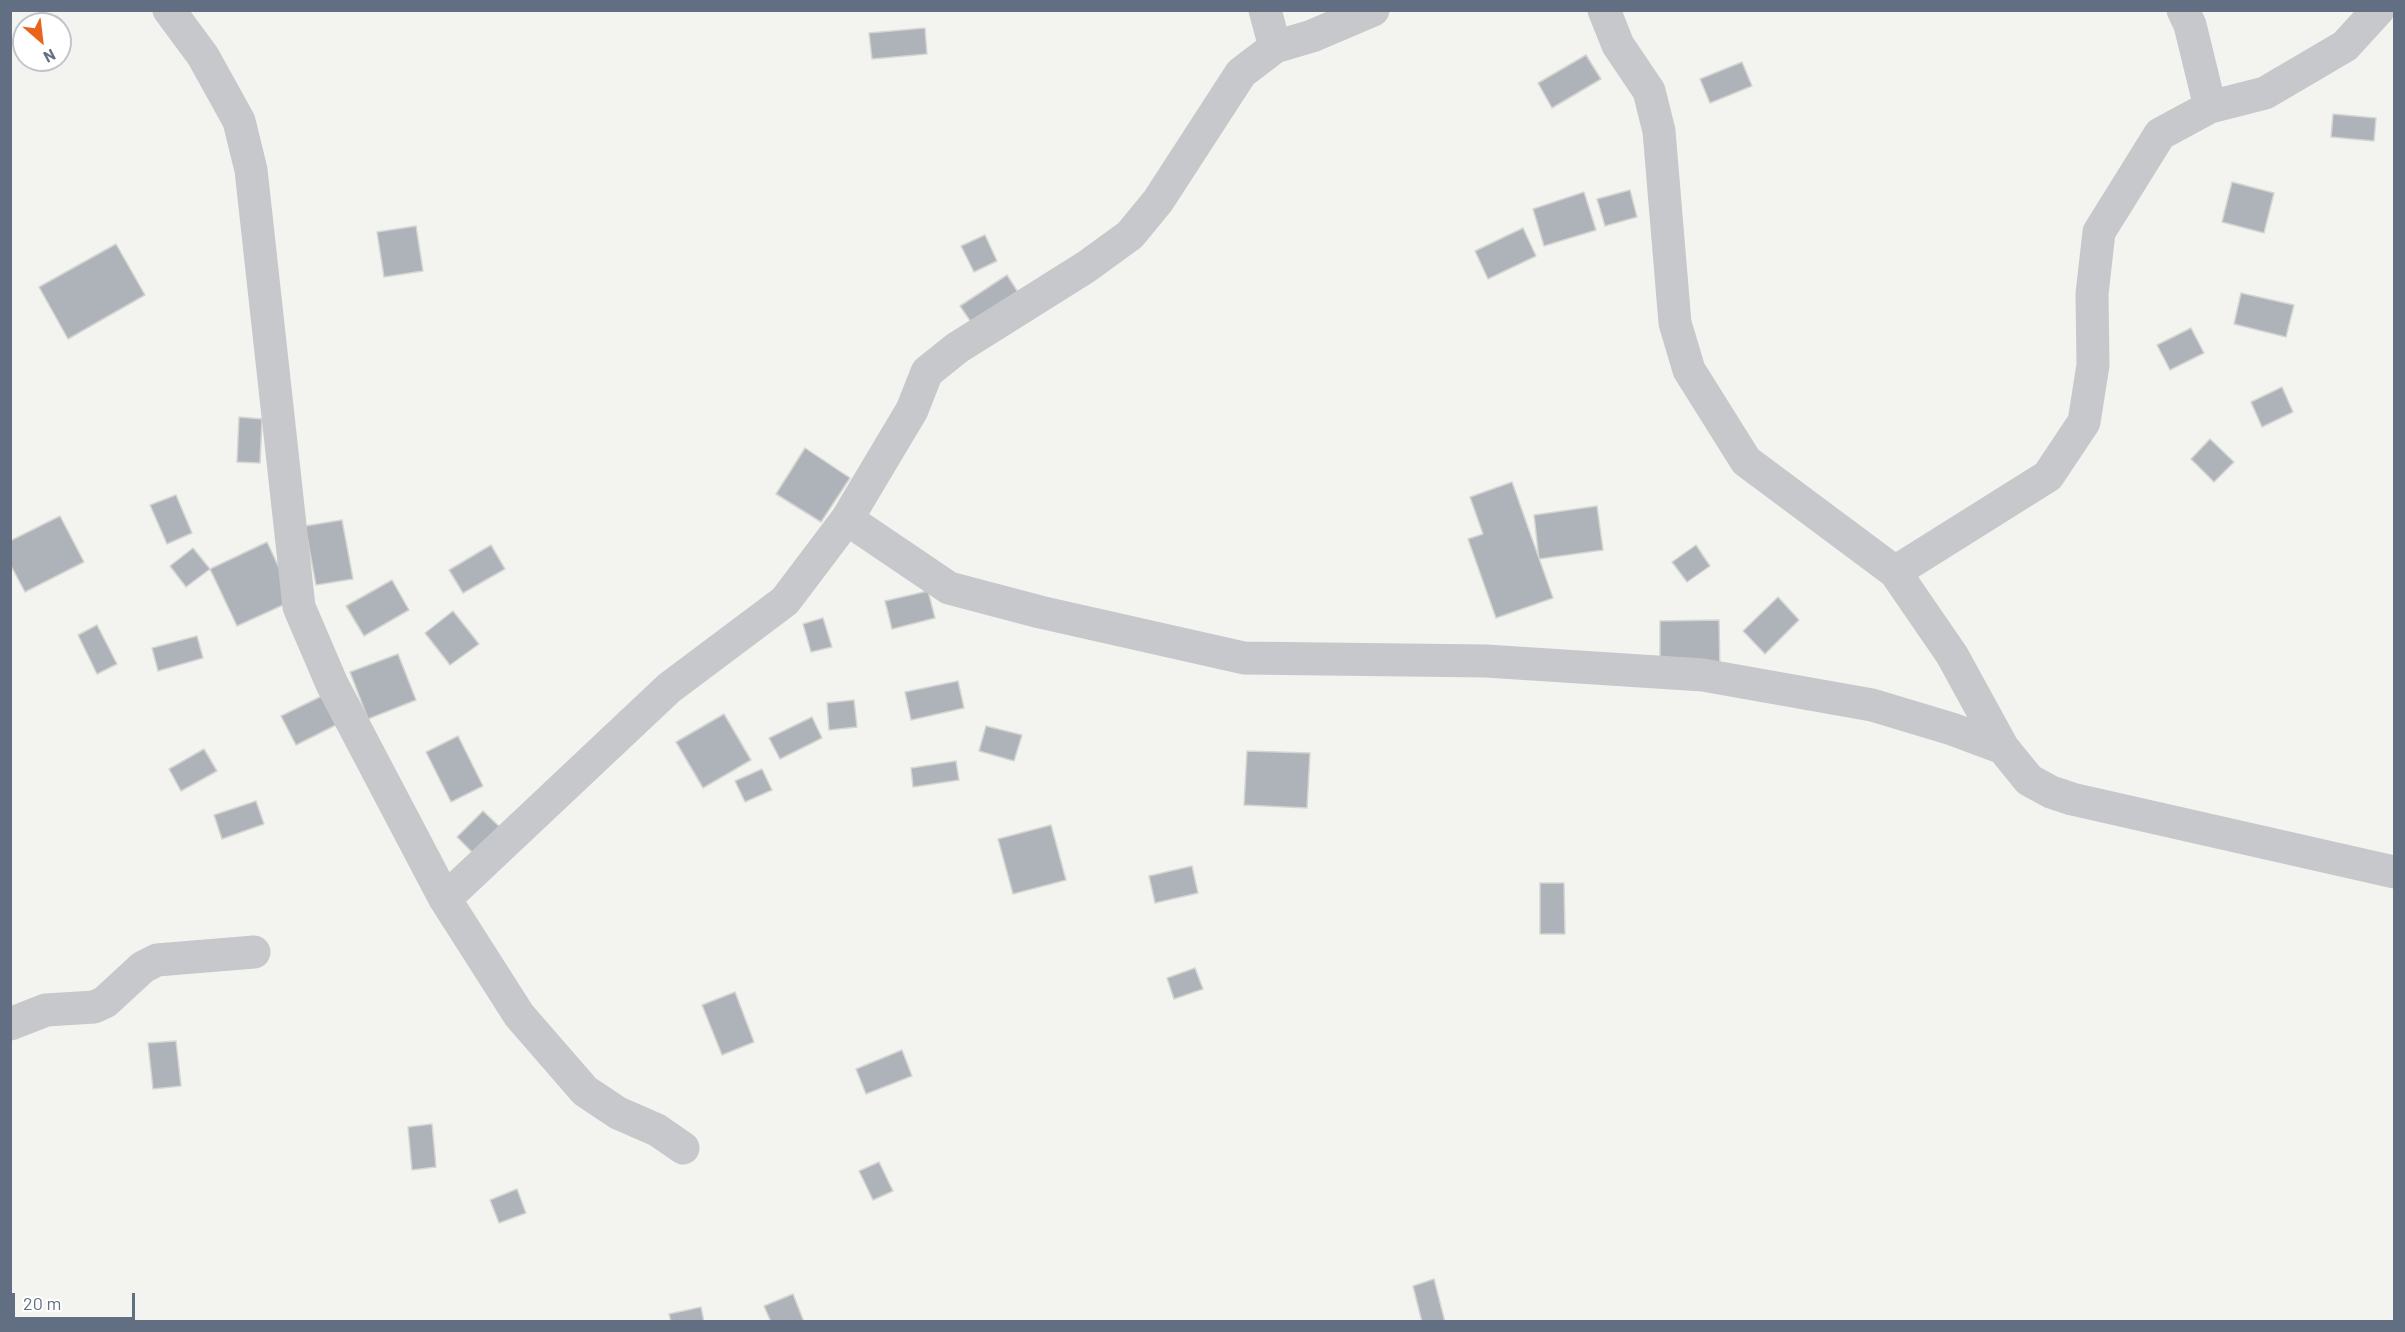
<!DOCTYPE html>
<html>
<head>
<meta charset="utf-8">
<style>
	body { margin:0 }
	#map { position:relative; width:2405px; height:1332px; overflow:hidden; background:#f3f4ef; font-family:Barlow,sans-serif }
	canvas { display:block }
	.frame { position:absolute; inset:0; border:12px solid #626f82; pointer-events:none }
	.north { position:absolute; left:12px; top:12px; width:60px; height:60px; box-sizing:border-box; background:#fff; border:2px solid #c0c5cd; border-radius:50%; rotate:152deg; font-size:16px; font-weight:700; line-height:24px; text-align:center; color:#626f82 }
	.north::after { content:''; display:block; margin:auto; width:21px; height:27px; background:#e9641a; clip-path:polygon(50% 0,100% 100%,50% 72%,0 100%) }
	.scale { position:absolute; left:12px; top:1293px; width:123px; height:27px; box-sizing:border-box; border:3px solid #626f82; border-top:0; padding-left:8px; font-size:18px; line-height:21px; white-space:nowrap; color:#626f82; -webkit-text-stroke:4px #fff; paint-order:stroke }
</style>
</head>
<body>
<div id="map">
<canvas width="2405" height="1332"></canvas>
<div class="frame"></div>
<div class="north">N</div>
<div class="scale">20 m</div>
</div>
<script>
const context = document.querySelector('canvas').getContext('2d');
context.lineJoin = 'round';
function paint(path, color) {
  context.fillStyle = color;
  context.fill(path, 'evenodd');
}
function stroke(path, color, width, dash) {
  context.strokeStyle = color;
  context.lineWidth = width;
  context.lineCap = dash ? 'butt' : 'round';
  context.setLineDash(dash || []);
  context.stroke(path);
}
const building = new Path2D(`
	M925 28 927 54 872 59 869 33Z
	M1586 55 1601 79 1552 108 1538 83Z
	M1742 62 1752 86 1710 103 1700 79Z
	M2333 114 2376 118 2374 141 2331 137Z
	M2232 182 2274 193 2264 233 2222 222Z
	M1630 190 1637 217 1605 226 1597 199Z
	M1584 192 1596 230 1544 246 1533 209Z
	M416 226 423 271 384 277 377 232Z
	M1523 228 1536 256 1488 279 1475 251Z
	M985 235 997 261 974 272 961 246Z
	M116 244 145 295 68 339 39 287Z
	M1007 275 1021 297 975 328 960 306Z
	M2241 293 2294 305 2286 337 2234 324Z
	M2191 328 2204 353 2170 370 2157 345Z
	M2282 387 2293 412 2262 427 2251 402Z
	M239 417 262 419 260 463 237 462Z
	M2210 439 2234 462 2214 482 2191 459Z
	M805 448 850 478 821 522 776 494Z
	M1512 482 1553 598 1496 618 1468 539 1483 534 1470 497Z
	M176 495 192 533 167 544 150 505Z
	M1597 506 1603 550 1539 559 1534 515Z
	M60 516 84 562 25 592 10 564V541Z
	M342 520 353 579 316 585 305 526Z
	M267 542 294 600 237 626 210 569Z
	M491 545 505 569 463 593 449 570Z
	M1696 545 1710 566 1687 582 1672 562Z
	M193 548 210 569 186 587 170 566Z
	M392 580 409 610 364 636 346 606Z
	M928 591 935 618 892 629 885 601Z
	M1778 597 1799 620 1765 654 1743 631Z
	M453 611 479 644 450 665 425 633Z
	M823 618 832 647 811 652 803 624Z
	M1719 620 1720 673 1660 674V621Z
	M97 625 117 664 97 674 78 635Z
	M197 636 203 658 158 671 152 648Z
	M398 654 416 700 368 719 350 672Z
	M958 681 964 708 911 720 905 692Z
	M330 692 344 721 296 745 281 716Z
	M854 700 857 727 829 730 827 703Z
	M724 714 751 760 703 788 676 742Z
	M812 717 822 738 780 759 769 738Z
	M986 726 1022 735 1014 761 979 751Z
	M458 736 483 786 451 802 426 752Z
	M204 749 217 771 181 791 169 769Z
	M1247 751 1310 753 1307 808 1244 805Z
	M956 761 959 780 913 787 911 768Z
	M762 769 772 790 745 802 735 781Z
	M256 801 264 824 222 839 214 815Z
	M483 811 503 830 476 856 457 837Z
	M1051 825 1066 880 1013 894 998 839Z
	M1192 866 1198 893 1155 903 1149 876Z
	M1540 883H1564L1565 934H1540Z
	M1195 968 1203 989 1174 999 1167 978Z
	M735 992 754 1042 722 1055 702 1005Z
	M176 1041 181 1086 153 1089 148 1043Z
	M902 1050 912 1076 866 1094 856 1069Z
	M432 1124 436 1167 412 1170 408 1127Z
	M879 1162 893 1191 873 1200 859 1171Z
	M517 1189 526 1213 499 1223 490 1200Z
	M1434 1279 1445 1322H1422L1413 1286Z
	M793 1294 804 1322H771L764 1306Z
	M701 1307 704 1322H671L669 1314Z`);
const street = new Path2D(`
	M169 10 203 56 239 121 251 170 299 607 332 684 445 899 519 1015 585 1091 618 1113 657 1130 683 1148
	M1265 10 1275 47
	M1604 10 1618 45 1649 91 1659 131 1675 323 1689 370 1746 461 1895 572 1952 655 2003 748 2029 780 2051 792 2072 799 2394 872
	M2183 10 2190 25 2210 107
	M847 519 949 588 1040 612 1244 658 1486 661 1703 675 1872 705 1952 729 2003 748
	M1895 572 2048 476 2084 422 2093 365 2092 294 2099 232 2160 134 2210 107 2265 93 2345 46 2378 10
	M445 899 669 688 785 601 847 519 912 410 927 372 957 348 1086 267 1130 235 1158 201 1241 73 1275 47 1312 36 1373 10
	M10 1024 46 1010 94 1007 105 1002 143 967 157 960 254 952`);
paint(building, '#aeb3ba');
stroke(building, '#d5d5d2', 1.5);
stroke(street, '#c6c8cc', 33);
</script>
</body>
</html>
